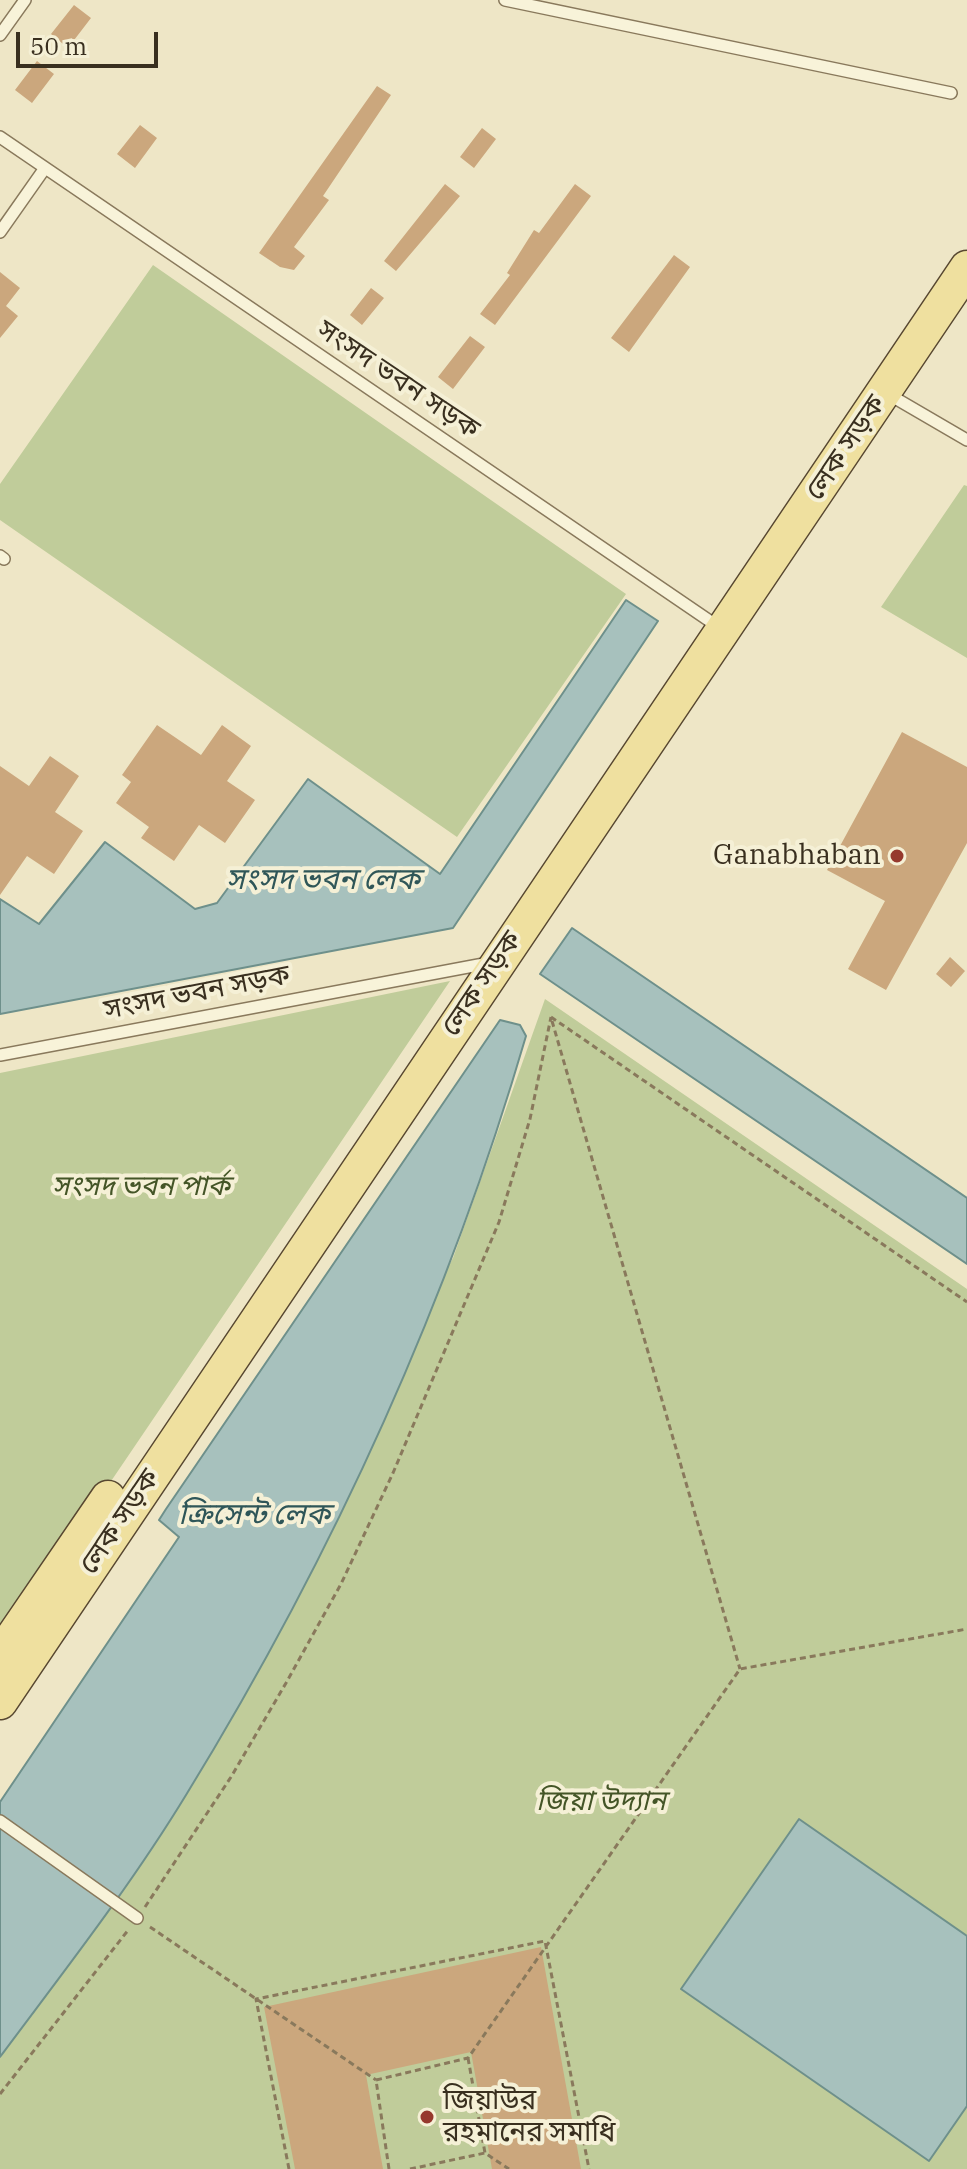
<!DOCTYPE html>
<html>
<head>
<meta charset="utf-8">
<style>
	body { margin:0 }
	#map { position:relative; width:967px; height:2169px; overflow:hidden; background:#eee6c6; font-family:"IBM Plex Serif",serif }
	canvas { display:block }
	.scale { position:absolute; left:16px; top:32px; width:142px; height:36px; box-sizing:border-box; border:4px solid #392f1f; border-top:0; padding-left:10px; font-size:24px; line-height:28px; white-space:nowrap; color:#392f1f; -webkit-text-stroke:6px #f5f0d6; paint-order:stroke }
</style>
</head>
<body>
<div id="map">
<canvas width="967" height="2169"></canvas>
<div class="scale">50 m</div>
</div>
<script>
const context = document.querySelector('canvas').getContext('2d');
context.lineJoin = 'round';
function paint(path, color) {
  context.fillStyle = color;
  context.fill(path, 'evenodd');
}
function stroke(path, color, width, dash) {
  context.strokeStyle = color;
  context.lineWidth = width;
  context.lineCap = dash ? 'butt' : 'round';
  context.setLineDash(dash || []);
  context.stroke(path);
}
function write(font, color, halo, rows, align = 'center') {
  context.font = font + ' "IBM Plex Serif","Noto Sans Bengali",serif';
  context.lineWidth = 8;
  context.setLineDash([]);
  context.textBaseline = 'middle';
  context.strokeStyle = halo;
  context.fillStyle = color;
  for (const [text, x, y, turn = 0] of rows) {
    context.save();
    context.translate(x, y);
    context.rotate((+turn || 0) * Math.PI / 180);
    context.textAlign = isNaN(turn) ? turn : align;
    if (halo) context.strokeText(text, 0, 0);
    context.fillText(text, 0, 0);
    context.restore();
  }
}
const green = new Path2D(`
	M153 265 626 594 457 837 0 520V484Z
	M964 485 967 486V658L881 607Z
	M450 981 0 1645V1073Z
	M545 999 967 1289V2169H0V2053L453 1258Z`);
const water = new Path2D(`
	M626 600 658 621 453 928 0 1014V899L39 924 105 842 195 909 217 903 308 779 440 874Z
	M572 928 967 1198V1264L540 974Z
	M500 1020 520 1025 526 1036C448 1303 331 1559 186 1795 130 1887 64 1971 0 2057V1802L179 1537 159 1520 166 1509Z
	M799 1819 967 1936V2106L929 2161 681 1989Z`);
const building = new Path2D(`
	M74 5 91 18 68 48 51 34Z
	M37 61 54 74 32 103 15 90Z
	M377 86 391 95 323 196 329 200 294 247 305 256 294 270 280 267 259 253Z
	M140 125 157 138 135 168 117 154Z
	M482 128 496 139 474 168 460 157Z
	M445 184 460 196 396 271 384 261Z
	M575 184 591 196 495 325 480 314 510 275 507 273 534 230 539 233Z
	M674 255 690 267 629 352 611 338Z
	M0 272 20 288 6 306 18 316 0 338Z
	M371 288 384 298 362 325 350 315Z
	M470 336 485 347 453 389 438 377Z
	M157 725 201 755 222 725 251 746 227 781 255 800 225 843 199 825 174 861 141 838 149 827 116 803 131 782 122 775Z
	M902 732 967 767V843L886 990 848 969 885 901 827 870Z
	M50 756 79 776 55 812 83 831 54 874 27 856 0 895V766L29 786Z
	M950 957 965 971 951 987 936 974Z
	M541 1947 581 2169H492L471 2052 366 2075 383 2169H295L264 2007Z`);
const path = new Path2D(`
	M551 1017 967 1302
	M552 1021 740 1669
	M145 1907 231 1777 286 1683 341 1584 393 1473 499 1222 530 1119 551 1017
	M150 1927 376 2080
	M468 2058 485 2153
	M0 2094 129 1929
	M289 2169 256 1999 545 1941 589 2169
	M389 2169 376 2080 468 2058 740 1669 967 1629
	M410 2169 485 2153 509 2169`);
const lane = new Path2D(`
	M505 0 951 93
	M0 35 25 0
	M0 137 720 628
	M0 232 45 168
	M888 394 967 440
	M0 556 4 559
	M0 1055 489 963
	M0 1821 137 1918`);
const primary = new Path2D(`
	M0 1656 108 1498
	M0 1702 967 268`);
const markers = [
	[897,856,8,"#96392d"],
	[427,2117,8,"#96392d"]
];
const streetNames = [
	["সংসদ ভবন সড়ক",398,380,34],
	["লেক সড়ক",846,448,-56],
	["লেক সড়ক",482,984,-56],
	["সংসদ ভবন সড়ক",197,993,-11],
	["লেক সড়ক",120,1522,-56]
];
const poiNames = [
	["Ganabhaban",881,856],
	["জিয়াউর",443,2101,"left"],
	["রহমানের সমাধি",443,2133,"left"]
];
const parkNames = [
	["সংসদ ভবন পার্ক",141,1187],
	["জিয়া উদ্যান",601,1802]
];
const waterNames = [
	["সংসদ ভবন লেক",323,880],
	["ক্রিসেন্ট লেক",254,1515]
];
paint(green, '#c0cc9a');
paint(water, '#a7c1bd');
stroke(water, '#6e908b', 2);
paint(building, '#cba77d');
stroke(lane, '#89795c', 14);
stroke(primary, '#574730', 37);
stroke(path, '#89795c', 3, [6, 4]);
stroke(lane, '#f8f3d9', 11);
stroke(primary, '#efe09f', 34);
for (const [x, y, r, color] of markers) {
  const dot = new Path2D();
  dot.arc(x, y, r, 0, 2 * Math.PI);
  context.fillStyle = color;
  context.fill(dot);
  stroke(dot, '#f5f0d6', 3);
}
write('28px', '#392f1f', '#f5f0d6', streetNames);
write('28px', '#392f1f', '#f5f0d6', poiNames, 'right');
write('italic 28px', '#445527', '#f5f0d6', parkNames);
write('italic 30px', '#2f5658', '#f5f0d6', waterNames);
</script>
</body>
</html>
